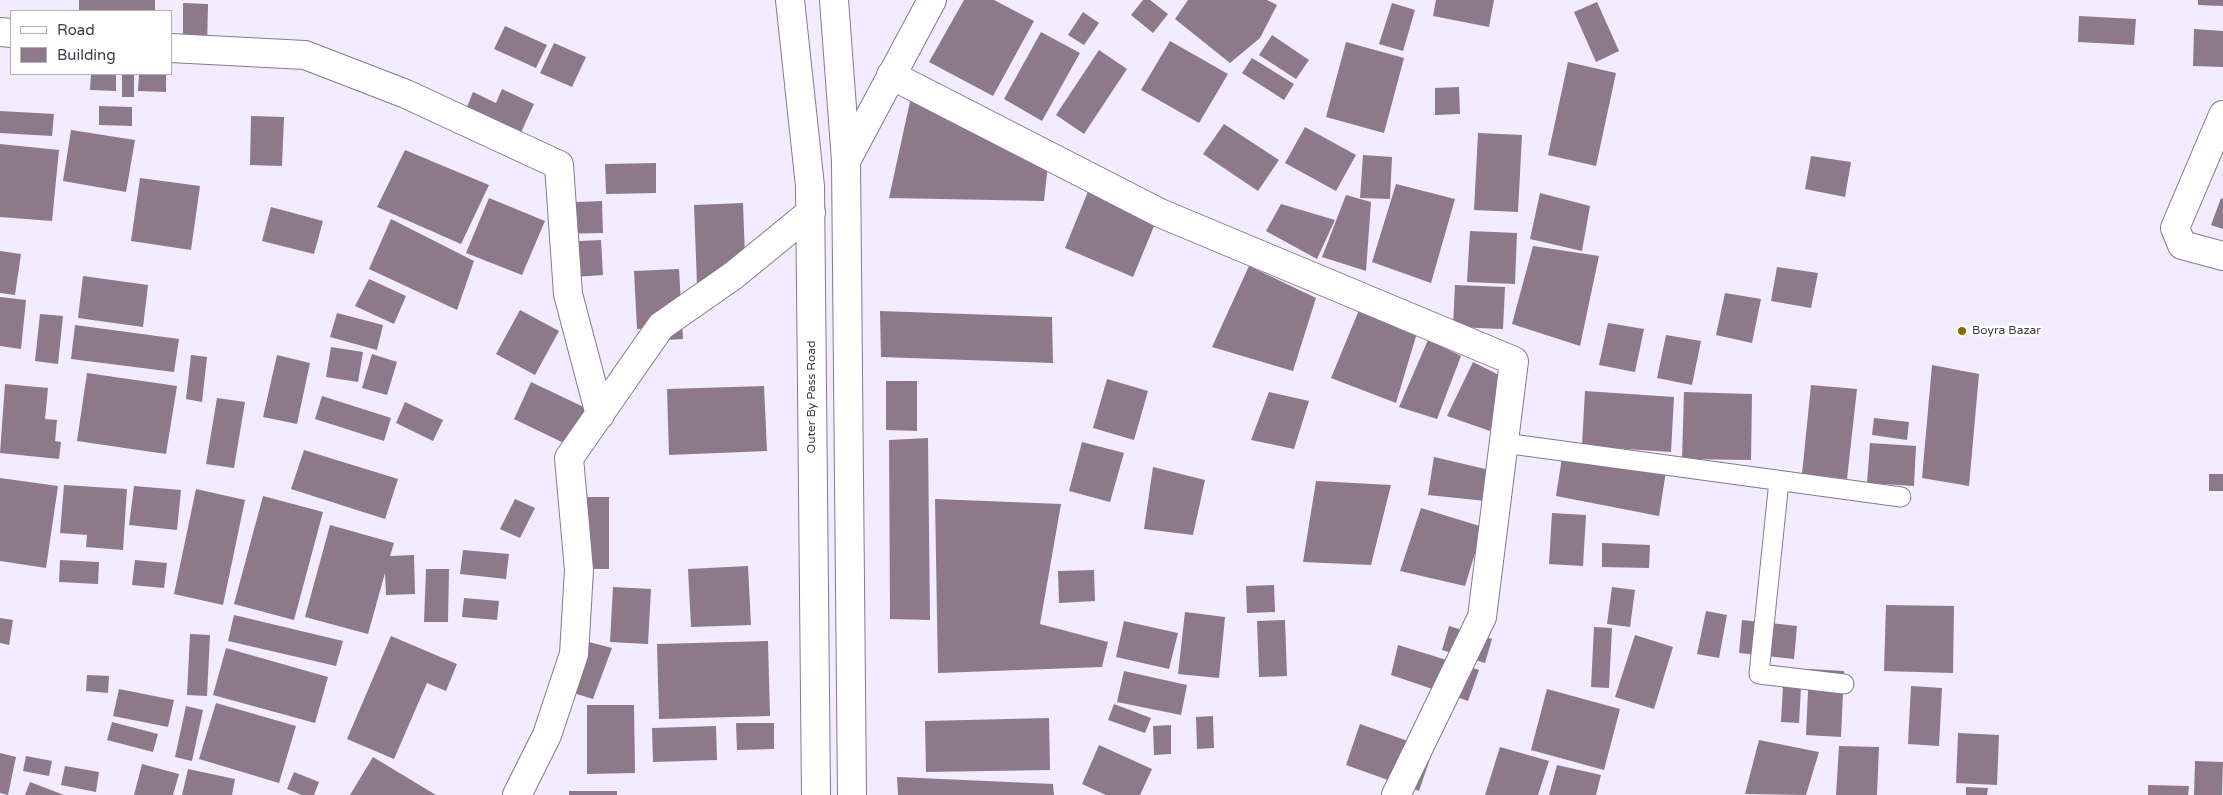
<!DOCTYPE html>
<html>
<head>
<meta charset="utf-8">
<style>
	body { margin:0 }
	#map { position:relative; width:2223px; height:795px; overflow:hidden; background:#f3ebff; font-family:"Varela Round",sans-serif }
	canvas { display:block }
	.legend { position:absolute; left:10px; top:10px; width:162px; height:65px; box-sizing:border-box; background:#fff; border:1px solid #b2b0b4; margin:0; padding:6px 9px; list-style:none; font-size:15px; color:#3e3a44 }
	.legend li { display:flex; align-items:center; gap:10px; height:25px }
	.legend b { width:25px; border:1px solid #b2b0b4 }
</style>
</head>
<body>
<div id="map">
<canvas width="2223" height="795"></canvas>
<ul class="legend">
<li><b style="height:6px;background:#fff"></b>Road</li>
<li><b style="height:14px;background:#8d798a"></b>Building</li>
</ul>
</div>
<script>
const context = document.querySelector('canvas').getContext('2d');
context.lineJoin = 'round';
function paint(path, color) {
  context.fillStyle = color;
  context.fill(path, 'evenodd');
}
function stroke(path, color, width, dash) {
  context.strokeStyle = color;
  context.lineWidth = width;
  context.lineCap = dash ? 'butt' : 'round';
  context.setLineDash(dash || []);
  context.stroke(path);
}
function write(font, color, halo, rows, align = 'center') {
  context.font = font + ' "Varela Round",sans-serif';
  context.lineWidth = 5;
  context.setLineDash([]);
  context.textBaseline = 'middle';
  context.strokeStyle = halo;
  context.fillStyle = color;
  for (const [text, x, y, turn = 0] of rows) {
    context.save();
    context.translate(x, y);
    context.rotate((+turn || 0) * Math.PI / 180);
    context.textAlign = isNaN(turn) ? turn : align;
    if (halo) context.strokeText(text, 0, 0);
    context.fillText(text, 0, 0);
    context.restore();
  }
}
const building = new Path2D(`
	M79 0H155V11H79Z
	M964 0H994L1034 21 993 96 929 62Z
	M1143 0H1150L1168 14 1153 33 1131 15Z
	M1188 0H1267L1277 5 1260 38 1230 63 1175 19Z
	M1436 0H1494L1489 27 1433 16Z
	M2198 0H2223V6L2198 5Z
	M1597 2 1619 51 1596 62 1574 12Z
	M183 3 208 4 207 48 183 47Z
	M1392 3 1415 10 1403 51 1379 44Z
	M1083 12 1099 23 1084 45 1068 35Z
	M2079 16 2136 19 2134 45 2078 42Z
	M505 26 547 45 536 68 494 49Z
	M2194 29 2223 31V67L2193 66Z
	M1041 32 1080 53 1042 121 1004 99Z
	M1272 35 1309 60 1296 79 1259 55Z
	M1170 41 1228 74 1199 123 1141 90Z
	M1346 42 1404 58 1384 133 1326 117Z
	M554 43 586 57 572 87 540 73Z
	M1099 50 1127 69 1084 134 1056 115Z
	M1252 58 1294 84 1284 100 1242 73Z
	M1568 62 1616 73 1596 166 1548 155Z
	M91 74H116V91L90 90Z
	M122 74H134V97H122Z
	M139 74H166V92L138 91Z
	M1459 87 1460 114 1435 115V88Z
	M502 89 534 104 519 137 465 112 473 92 496 103Z
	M911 97 1048 164 1044 201 889 198Z
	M99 106 132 107V126L99 125Z
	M0 111 54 114 52 136 0 133Z
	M251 116 284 117 282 166 250 165Z
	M1224 124 1279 160 1258 191 1203 154Z
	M1305 127 1356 155 1336 191 1285 163Z
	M71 130 135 140 126 192 63 181Z
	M1478 133 1522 135 1518 212 1474 210Z
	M0 144 59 150 52 221 0 217Z
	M405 150 489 185 461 244 377 207Z
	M1363 155 1392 157 1390 199 1360 198Z
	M1811 156 1851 162 1845 197 1805 189Z
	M656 163V193L606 194 605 164Z
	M140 178 200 186 191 250 131 241Z
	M1396 184 1455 199 1431 283 1372 262Z
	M1089 189 1157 219 1133 277 1065 248Z
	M1540 193 1590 206 1582 251 1530 239Z
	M1346 195 1371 202 1366 271 1322 257Z
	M489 198 545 221 522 275 466 253Z
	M2221 198 2223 199V229L2211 225Z
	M602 201 603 233 554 234 553 203Z
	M743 203 746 283 697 285 694 205Z
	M1281 204 1335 220 1317 259 1266 231Z
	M271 207 323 221 314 254 262 241Z
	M391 219 474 261 457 310 369 269Z
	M1470 231 1517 233 1515 284 1467 282Z
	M601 240 603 275 560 278 559 242Z
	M1533 246 1599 256 1580 346 1512 324Z
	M0 251 21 254 15 295 0 293Z
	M1249 266 1316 298 1293 371 1212 347Z
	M1777 267 1818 273 1811 308 1771 301Z
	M679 269 683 339 666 340 665 327 637 329 634 271Z
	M83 276 148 285 143 327 78 318Z
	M369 279 406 296 394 324 355 306Z
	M1455 285 1505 287 1503 329 1453 327Z
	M1725 293 1761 299 1752 343 1716 335Z
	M0 297 26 300 21 349 0 346Z
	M520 310 559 331 535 375 496 354Z
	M1359 310 1417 333 1396 403 1331 378Z
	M880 311 1052 317 1053 363 881 357Z
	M337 313 383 325 377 350 330 337Z
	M40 314 63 316 58 364 35 361Z
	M1608 323 1644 329 1635 372 1599 365Z
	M75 325 179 339 174 372 71 359Z
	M1666 335 1701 341 1692 385 1657 378Z
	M1428 340 1461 356 1437 419 1399 407Z
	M331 347 363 352 358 382 326 377Z
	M372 354 397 362 387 395 362 388Z
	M191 355 207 357 202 402 186 399Z
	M277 355 310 363 297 424 263 417Z
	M1473 362 1503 377 1490 431 1447 416Z
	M1932 365 1979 374 1969 486 1922 478Z
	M87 373 177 386 166 454 77 441Z
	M1107 379 1148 391 1134 440 1093 428Z
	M886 381H917V431L886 430Z
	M531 382 588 409 570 446 514 419Z
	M5 384 48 388 45 419 57 420 55 441 61 442 59 459 0 453Z
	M1811 385 1857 389 1847 479 1802 474Z
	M764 386 767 451 669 455 667 389Z
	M1585 391 1674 397 1671 452 1582 446Z
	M1269 392 1309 401 1294 449 1251 440Z
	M1684 392 1752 394 1751 460 1682 459Z
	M322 396 391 418 384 441 315 419Z
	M217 398 245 402 234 468 206 464Z
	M405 402 443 420 433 441 396 423Z
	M1874 418 1909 422 1907 440 1872 435Z
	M928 438 930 620 890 619 889 440Z
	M1082 442 1124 453 1110 502 1069 491Z
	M1870 443 1916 446 1914 486 1867 483Z
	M304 450 398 479 385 519 291 489Z
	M1563 451 1667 465 1659 516 1556 496Z
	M1434 457 1494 471 1486 501 1428 495Z
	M1153 467 1205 480 1193 535 1144 529Z
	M2209 474H2223V491H2209Z
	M0 478 58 486 46 568 0 561Z
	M1316 481 1391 485 1371 565 1303 562Z
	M64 485 127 489 123 550 86 547 87 535 60 533Z
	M134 486 181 490 177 530 129 525Z
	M196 489 245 500 223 605 174 594Z
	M263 496 323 512 294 620 234 604Z
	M575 497H609V569H575Z
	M515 499 535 508 520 538 500 529Z
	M935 499 1061 504 1040 624 1108 642 1102 667 938 673Z
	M1421 508 1483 527 1465 586 1400 571Z
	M1552 513 1586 515 1583 566 1549 564Z
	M330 525 394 543 390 556 414 555 415 594 386 595 385 573 368 634 305 617Z
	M1602 543 1650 545 1649 568 1602 567Z
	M463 550 509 554 506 579 460 574Z
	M60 560 99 562 98 584 59 582Z
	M135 560 167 563 164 588 132 585Z
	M748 566 751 625 691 627 688 569Z
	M426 569H449L448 622H424Z
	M1094 570 1095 601 1059 603 1058 571Z
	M1274 585 1275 612 1247 613 1246 586Z
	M613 587 651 589 648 644 610 642Z
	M1612 587 1635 590 1630 627 1607 624Z
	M464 598 499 601 497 620 462 617Z
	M1886 605 1954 606 1953 673 1884 671Z
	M1706 611 1727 615 1719 658 1697 654Z
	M1185 612 1225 617 1219 678 1178 674Z
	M234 615 343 641 336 666 228 641Z
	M0 618 13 620 9 645 0 643Z
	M1285 620 1287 676 1259 677 1257 621Z
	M1742 620 1797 626 1794 659 1739 653Z
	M1124 621 1178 633 1169 669 1116 657Z
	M1449 626 1492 639 1485 663 1442 650Z
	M1594 627 1612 628 1609 688 1591 687Z
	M190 634 210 635 207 696 187 695Z
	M1635 635 1673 647 1654 709 1615 697Z
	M391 636 457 664 446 691 427 683 394 759 347 739Z
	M585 641 612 648 593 699 567 691Z
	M768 641 770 716 659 719 657 644Z
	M1398 645 1479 670 1468 701 1391 675Z
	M226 648 328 677 315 723 213 695Z
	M1809 669 1844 671 1841 737 1806 735Z
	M1124 671 1187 685 1181 715 1117 702Z
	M87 675 109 676 108 693 86 691Z
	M1783 686 1801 687 1799 723 1781 722Z
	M1911 686 1942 688 1939 746 1908 744Z
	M119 689 174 700 168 727 113 716Z
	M1547 689 1620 709 1604 770 1531 750Z
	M216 703 296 726 279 783 199 759Z
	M1114 704 1151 718 1145 733 1108 720Z
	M587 705H634L635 773 587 774Z
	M186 706 203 710 192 761 175 757Z
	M1213 716 1214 748 1197 749 1196 717Z
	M1049 718 1050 770 926 772 925 721Z
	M112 722 158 734 153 752 107 740Z
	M736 723H774V749L737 750Z
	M1360 724 1433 750 1419 791 1346 765Z
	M1171 725V754L1154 755 1153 726Z
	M716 726 717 760 653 762 652 728Z
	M1958 733 1999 735 1997 785 1956 783Z
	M1759 740 1819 752 1806 795 1745 794Z
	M1099 745 1152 769 1140 795H1106L1082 784Z
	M1839 746 1879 747 1877 795H1836Z
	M1500 747 1549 761 1538 795H1485Z
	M0 753 16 757 8 795 0 793Z
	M26 756 52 761 49 776 23 771Z
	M373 757 436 795H350Z
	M2195 761 2223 762 2222 795H2194Z
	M142 764 179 774 173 795H134Z
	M1557 765 1601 775 1596 795H1549Z
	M65 766 99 772 96 792 61 785Z
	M188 769 235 779 232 795H182Z
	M294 772 319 782 314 795H302L287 789Z
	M897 777 1053 784 1054 795H898Z
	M30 782 64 795H25Z
	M2148 785 2189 786 2188 795H2148Z
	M1966 787 1988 788 1987 795H1966Z
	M569 791H617V795H569Z`);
const service = new Path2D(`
	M1504 443 1901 497
	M1779 481 1759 674 1844 684`);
const minor = new Path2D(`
	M0 32 11 33
	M171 48 305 55 406 94 559 165 568 294 600 415
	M891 75 1160 213 1514 361 1482 617 1396 795
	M2223 115 2175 228 2182 245 2223 256
	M846 161 932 0
	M517 795 547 735 574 654 579 570 569 458 661 326 734 275 811 212`);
const primary = new Path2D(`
	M790 0 810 186 816 795
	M834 0 846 161 852 795`);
const markers = [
	[1962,331,5,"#8c6608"]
];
const poiNames = [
	["Boyra Bazar",1972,331]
];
const streetNames = [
	["Outer By Pass Road",812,397,-90]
];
paint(building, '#8d798a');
stroke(service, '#837990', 21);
stroke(minor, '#837990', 30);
stroke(primary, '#837990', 30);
stroke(service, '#fff', 19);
stroke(minor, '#fff', 28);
stroke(primary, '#fff', 28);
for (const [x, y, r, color] of markers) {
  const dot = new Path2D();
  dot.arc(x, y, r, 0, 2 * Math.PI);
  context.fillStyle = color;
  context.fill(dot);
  stroke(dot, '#fff', 2);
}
write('12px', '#3e3a44', '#fff', poiNames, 'left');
write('12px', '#3e3a44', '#fff', streetNames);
</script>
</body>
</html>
